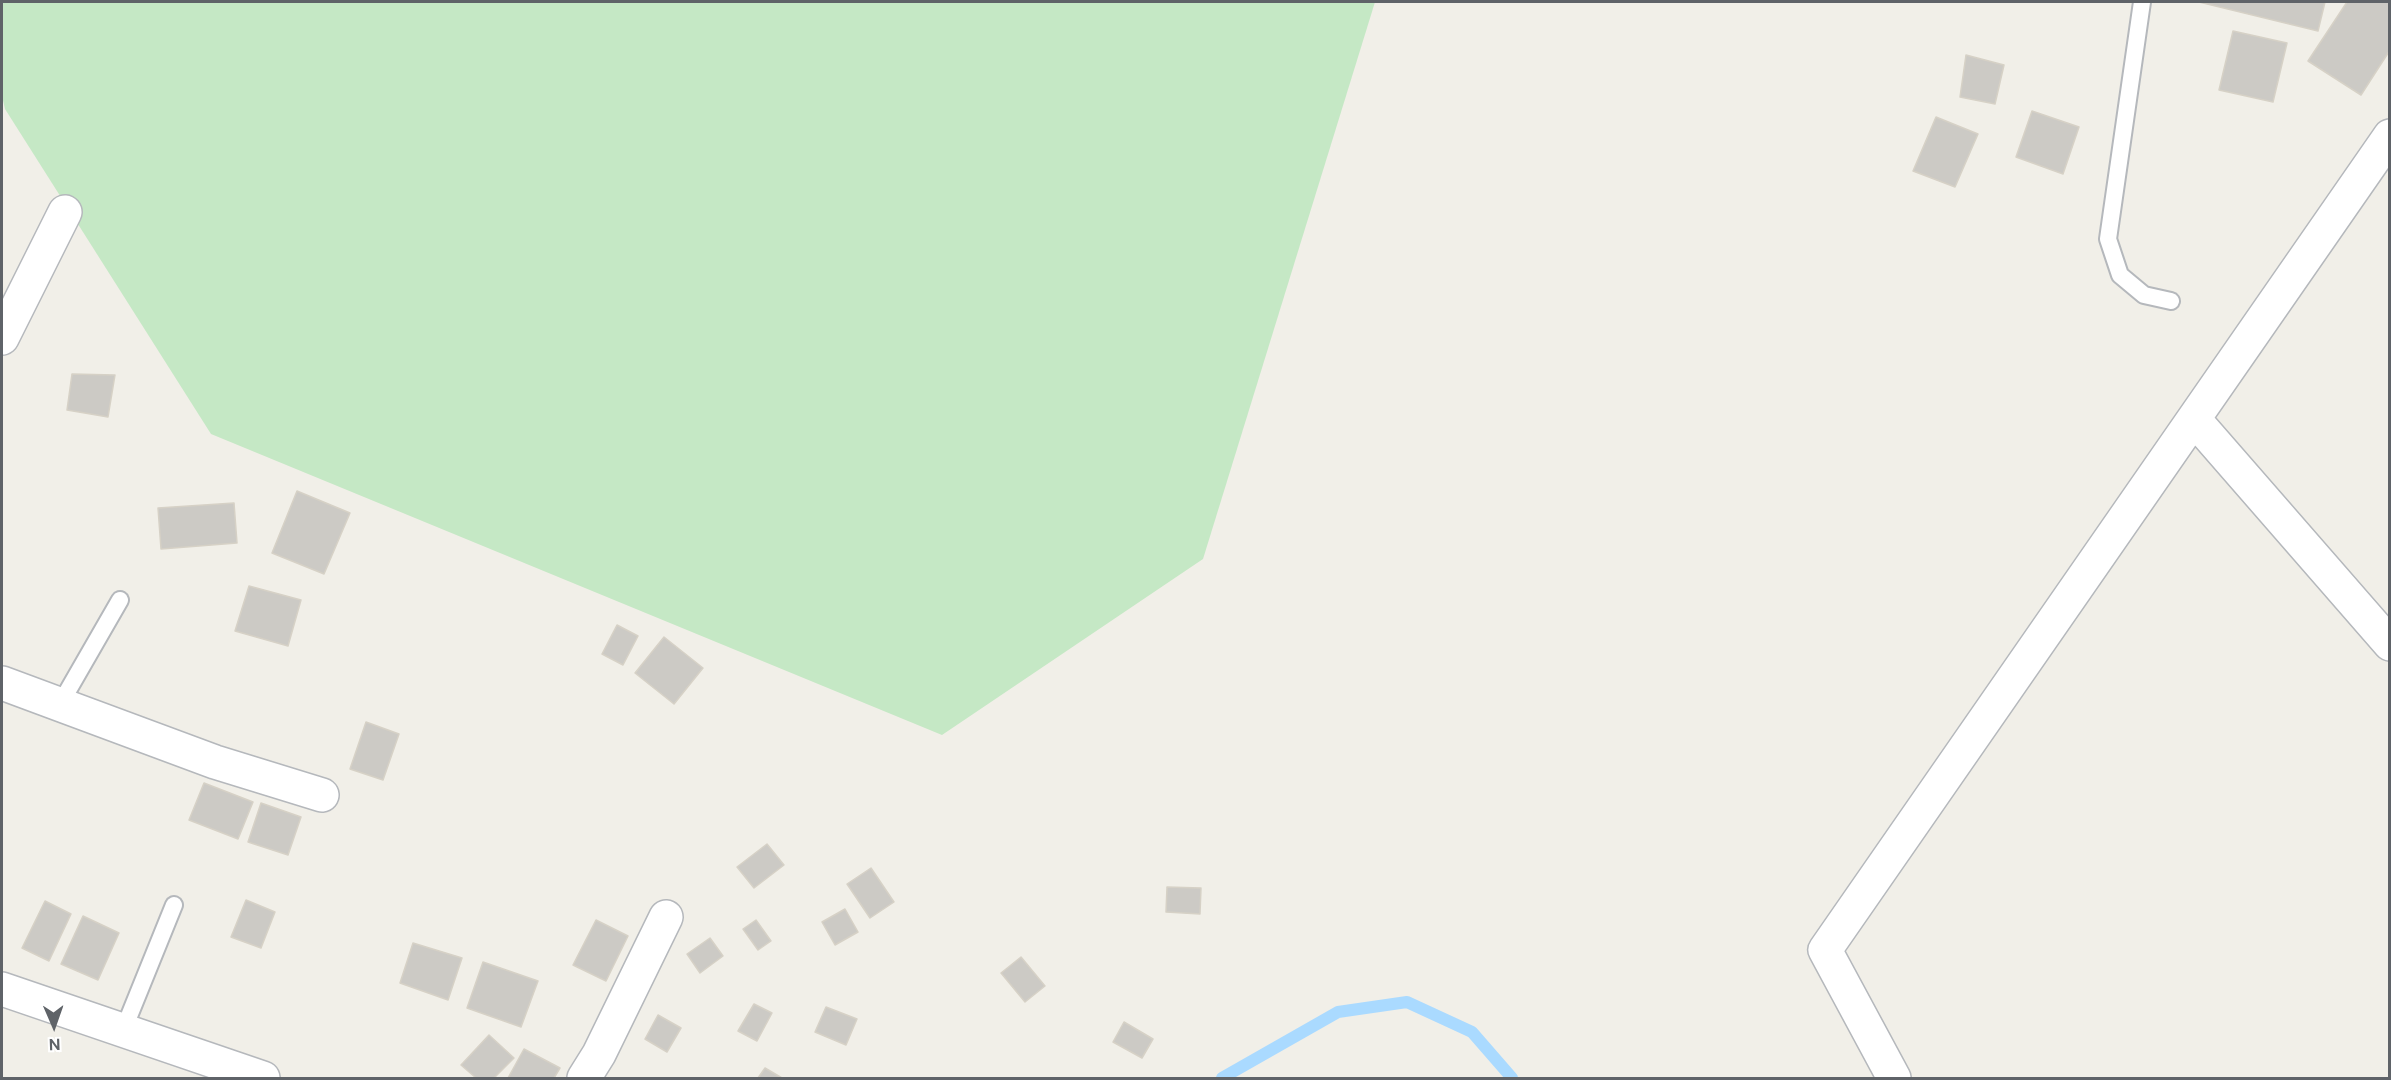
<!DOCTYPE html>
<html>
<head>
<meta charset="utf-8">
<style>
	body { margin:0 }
	#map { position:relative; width:2391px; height:1080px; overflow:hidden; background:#f1efe8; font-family:"DM Sans",sans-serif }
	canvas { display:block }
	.frame { position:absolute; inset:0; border:3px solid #5f6368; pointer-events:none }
	.north { position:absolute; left:24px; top:996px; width:60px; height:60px; -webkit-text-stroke:4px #fff; paint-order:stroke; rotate:178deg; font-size:16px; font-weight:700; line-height:24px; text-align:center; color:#5f6368 }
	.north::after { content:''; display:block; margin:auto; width:21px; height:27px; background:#5f6368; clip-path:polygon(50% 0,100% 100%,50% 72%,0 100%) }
</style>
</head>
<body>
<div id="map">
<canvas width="2391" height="1080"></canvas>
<div class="frame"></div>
<div class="north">N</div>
</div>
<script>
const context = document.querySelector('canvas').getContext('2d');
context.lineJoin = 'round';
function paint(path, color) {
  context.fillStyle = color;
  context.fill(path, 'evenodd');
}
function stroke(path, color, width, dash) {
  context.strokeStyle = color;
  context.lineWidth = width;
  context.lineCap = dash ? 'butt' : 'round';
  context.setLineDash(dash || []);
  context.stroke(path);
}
const green = new Path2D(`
	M2 2H1375L1203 559 942 735 211 434 5 109 2 96Z`);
const stream = new Path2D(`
	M1222 1078 1338 1012 1407 1002 1472 1032 1512 1078`);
const building = new Path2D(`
	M2199 2H2325L2318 31Z
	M2347 2H2390V50L2361 95 2308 61Z
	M2233 31 2287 43 2273 102 2219 90Z
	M1966 55 2004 65 1995 104 1960 97Z
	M2032 111 2079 127 2063 174 2016 157Z
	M1936 117 1978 134 1955 187 1913 171Z
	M72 374 115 375 108 417 67 410Z
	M297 491 350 513 324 574 272 553Z
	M234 503 237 543 161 549 158 508Z
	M249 586 301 600 288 646 235 631Z
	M617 625 638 636 623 665 602 654Z
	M664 637 703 668 674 704 635 673Z
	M366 722 399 734 383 780 350 769Z
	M204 783 253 802 238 839 189 820Z
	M261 803 301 817 288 855 248 842Z
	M767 844 784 865 754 888 737 867Z
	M871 868 894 902 870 918 847 884Z
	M1167 887 1201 888 1200 914 1166 912Z
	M246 900 275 912 261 948 231 937Z
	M45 901 71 914 49 961 22 948Z
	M845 909 858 932 835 945 822 922Z
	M83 916 119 933 98 980 61 964Z
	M596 920 628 936 606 981 573 965Z
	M756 920 771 941 758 950 743 929Z
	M710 938 723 956 700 973 687 954Z
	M413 943 462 958 448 1000 400 983Z
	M1021 957 1045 986 1025 1002 1001 973Z
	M483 962 538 981 521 1027 467 1008Z
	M754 1004 772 1013 757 1041 738 1031Z
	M826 1007 857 1019 846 1045 815 1032Z
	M658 1015 681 1028 667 1052 645 1039Z
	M1124 1022 1153 1039 1142 1058 1113 1042Z
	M489 1035 514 1058 494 1078H476L461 1065Z
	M524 1049 560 1068 554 1078H508Z
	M765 1068 782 1078H758Z`);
const lane = new Path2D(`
	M2142 2 2108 239 2120 275 2144 295 2171 301
	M59 706 120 600
	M123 1031 174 905`);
const street = new Path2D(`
	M2 338 65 212
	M2194 419 2390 644
	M2 683 215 762 322 795
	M2 989 263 1078
	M584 1078 599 1054 666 917
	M1894 1078 1825 950 2390 136`);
paint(green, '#c5e8c5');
stroke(stream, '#aadaff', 12);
paint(building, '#cccac5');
stroke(building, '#d6d1c6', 1.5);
stroke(lane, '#b5b8bc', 20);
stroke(street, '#b5b8bc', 36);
stroke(lane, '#fff', 16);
stroke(street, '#fff', 33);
</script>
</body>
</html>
